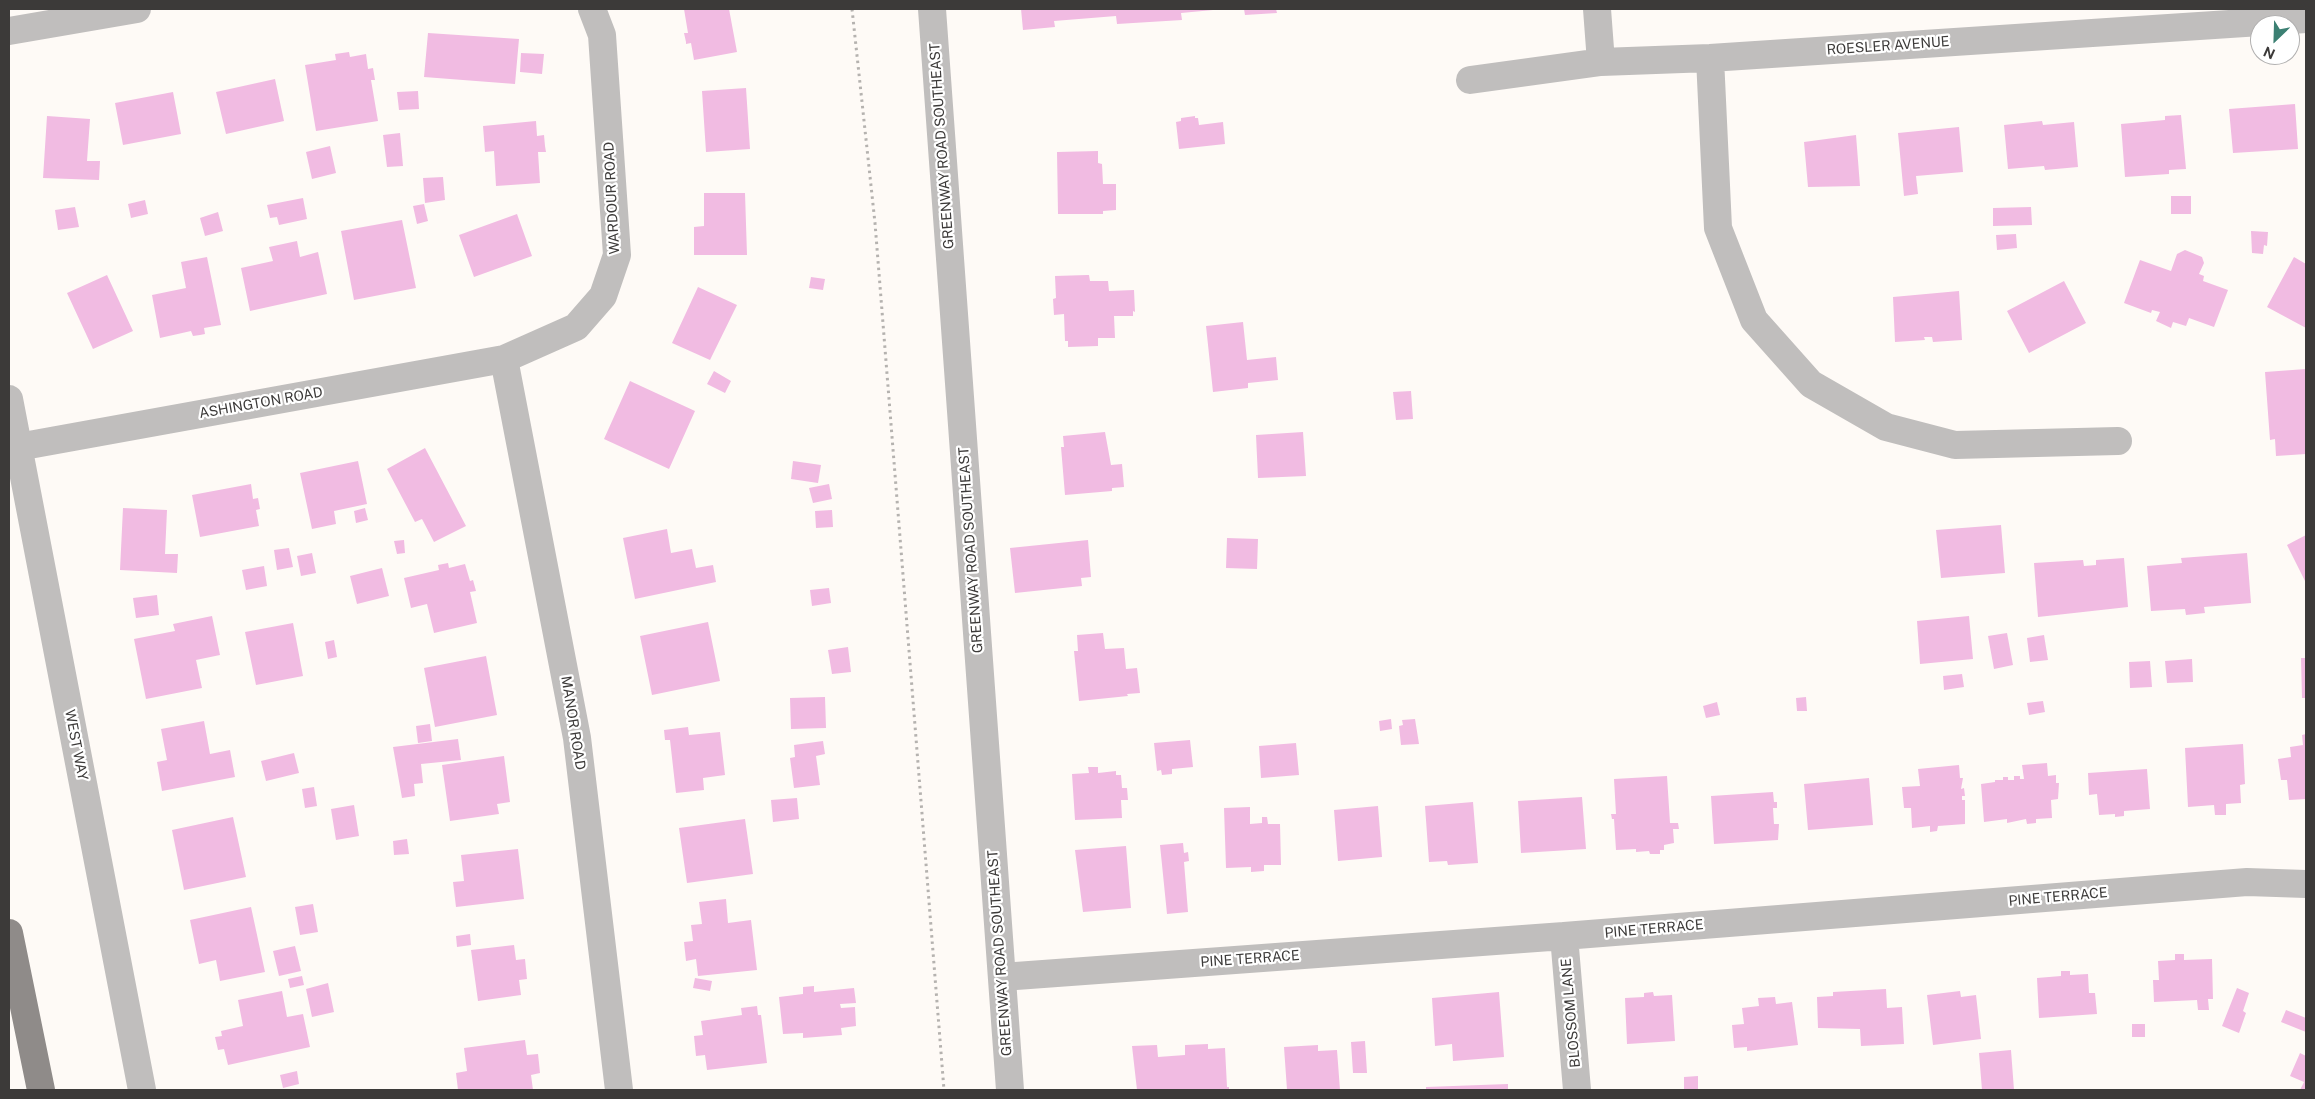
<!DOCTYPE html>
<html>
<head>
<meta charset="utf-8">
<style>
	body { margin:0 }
	#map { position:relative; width:2315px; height:1099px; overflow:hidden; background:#fefaf6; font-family:"Public Sans",sans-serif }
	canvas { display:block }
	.frame { position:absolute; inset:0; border:10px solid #3c3a39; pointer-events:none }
	.north { position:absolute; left:2250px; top:15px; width:50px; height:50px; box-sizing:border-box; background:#fff; border:1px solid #b1b0b0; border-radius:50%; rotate:204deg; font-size:14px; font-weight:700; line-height:20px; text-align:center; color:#3c3a39 }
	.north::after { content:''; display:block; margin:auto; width:18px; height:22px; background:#3c8073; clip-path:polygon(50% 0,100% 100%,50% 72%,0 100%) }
</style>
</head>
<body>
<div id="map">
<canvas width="2315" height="1099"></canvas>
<div class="frame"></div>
<div class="north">N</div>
</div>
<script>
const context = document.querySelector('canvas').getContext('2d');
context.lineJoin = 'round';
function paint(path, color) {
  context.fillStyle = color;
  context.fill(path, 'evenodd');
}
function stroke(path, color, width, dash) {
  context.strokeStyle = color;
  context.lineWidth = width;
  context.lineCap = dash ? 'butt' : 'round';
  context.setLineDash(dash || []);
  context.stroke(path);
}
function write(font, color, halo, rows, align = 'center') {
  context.font = font + ' "Public Sans",sans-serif';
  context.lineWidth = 4.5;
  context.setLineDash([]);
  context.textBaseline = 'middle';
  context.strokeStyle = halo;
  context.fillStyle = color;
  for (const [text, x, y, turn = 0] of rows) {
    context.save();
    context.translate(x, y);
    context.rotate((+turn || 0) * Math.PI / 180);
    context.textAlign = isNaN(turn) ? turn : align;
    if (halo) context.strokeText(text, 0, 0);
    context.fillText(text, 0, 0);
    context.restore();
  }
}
const building = new Path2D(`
	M684 9H729L737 52 694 60 691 43 686 44V42L684 33H688Z
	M1021 9H1213V10L1181 13 1182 20 1117 24 1116 16 1054 21 1055 27 1023 30Z
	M1244 9H1276L1277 13 1245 15Z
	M428 33 519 39 515 84 424 77Z
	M349 52 350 57 366 54 368 69 373 68 375 80H371L378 121 316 131 305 65 336 60 335 54Z
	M521 53 544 54 542 74 520 72Z
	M275 79 284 121 226 134 216 92Z
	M746 88 750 149 706 152 702 91Z
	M418 91 419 109 399 110 397 92Z
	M173 92 181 134 123 145 115 103Z
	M2295 104 2298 149 2233 153 2229 109Z
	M2181 115 2186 169 2169 170V174L2125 177 2121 124 2165 120V116Z
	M47 116 90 119 87 161H100L99 180 43 178Z
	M1195 116V118H1198L1199 125 1223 122 1225 144 1179 149 1176 122 1181 121V118Z
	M536 121 537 136 544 135 545 146 546 152H538L540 183 496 186 494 151 485 152 483 126Z
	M2042 121 2043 125 2074 122 2078 167 2045 170 2044 166 2008 169 2004 125Z
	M1959 127 1963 172 1916 176 1918 194 1904 196 1898 133Z
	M400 133 403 166 387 167 383 135Z
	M1856 135 1860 186 1808 187 1804 142Z
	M330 146 336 173 312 179 306 152Z
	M1098 151V163L1102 164 1103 184H1116V210L1103 211V214H1058L1057 152Z
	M443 177 445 200 425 203 423 178Z
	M704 193H745L747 255H694V227L704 226Z
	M2171 196H2191V214H2171Z
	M303 198 307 219 279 225 277 217 270 218 267 205Z
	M145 200 148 214 131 218 128 204Z
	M424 204 428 221 417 224 413 206Z
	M75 207 79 227 58 230 55 210Z
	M2031 207 2032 225 1993 226V208Z
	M218 212 223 231 205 236 200 218Z
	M517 214 532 256 474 277 459 235Z
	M402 220 416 288 354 300 341 231Z
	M2251 231 2268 232 2267 246 2264 245 2263 254 2252 253Z
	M2016 234 2017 248 1997 250 1996 235Z
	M297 241 300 257 318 252 327 294 250 311 241 268 273 261 269 247Z
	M2185 250 2202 257 2204 263 2199 274 2204 276 2203 281 2228 290 2214 327 2189 318 2186 326 2173 322 2171 328 2156 321 2160 312 2152 310 2151 313 2124 303 2140 260 2171 271 2177 254Z
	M207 257 221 325 204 328 205 334 200 335 193 336 191 331 160 338 152 295 186 288 181 262Z
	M2294 257 2306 264V328L2267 307Z
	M107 275 133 331 93 349 67 293Z
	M1087 275H1089L1090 281H1108L1109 291 1134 290 1135 312 1133 311V316H1114L1115 338H1098V346L1068 347V341H1065L1064 314 1054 315 1053 299 1056 298 1055 276Z
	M811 277 825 279 823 290 809 288Z
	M2064 281 2086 323 2029 353 2007 311Z
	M698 287 737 305 710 360 672 343Z
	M1959 291 1962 340 1933 342 1932 337H1924L1925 340 1895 342 1893 297Z
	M1243 322 1247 360 1276 357 1278 380 1248 383V388L1213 392 1206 326Z
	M2306 369V454L2276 456 2275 439 2270 440 2265 372Z
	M714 371 731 381 725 393 707 384Z
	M630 381 695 411 669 469 604 439Z
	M1411 391 1413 419 1396 420 1393 392Z
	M1105 432 1111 465 1122 464 1124 487 1112 488V491L1065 495 1061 447H1064L1063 436Z
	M1303 432 1306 476 1258 478 1256 435Z
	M425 448 466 526 434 542 422 519 415 522 387 469Z
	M358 461 367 504 334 511 336 524 312 529 300 473Z
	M793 461 821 465 818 483 791 479Z
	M251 484 253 499 258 498 260 509 256 510 259 526 200 537 192 495Z
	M829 484 832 499 813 503 809 488Z
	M123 508 167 510 165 554H178L177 573 120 570Z
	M365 508 368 520 356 523 354 511Z
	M832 510 833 527 816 528 815 511Z
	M2001 525 2005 573 1941 578 1936 530Z
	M667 529 671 553 692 549 696 568 713 565 716 582 635 599 623 538Z
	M2306 535V583L2287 545Z
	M1227 538 1258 539 1257 569 1226 568Z
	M404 540 405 553 397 554 394 541Z
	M1088 540 1091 577 1081 578 1082 586 1015 593 1010 548Z
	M289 548 293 567 277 570 274 550Z
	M312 553 316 573 301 576 297 556Z
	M2247 553 2251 603 2204 607 2205 613 2186 615 2185 609 2151 611 2147 566 2182 563 2181 558Z
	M2124 558 2128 607 2038 617 2034 563 2083 560 2084 566 2096 565V560Z
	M448 563 449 568 465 564 470 581 473 580 476 591 470 592 477 623 434 633 427 604 411 608 404 578 439 570 438 565Z
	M264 566 267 586 246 590 242 570Z
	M382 568 389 596 357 604 350 576Z
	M829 588 831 603 812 606 810 590Z
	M157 595 159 615 136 618 133 598Z
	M212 616 220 655 196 660 202 688 146 699 134 639 175 631 173 624Z
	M1969 616 1973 659 1920 664 1917 621Z
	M708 622 720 681 652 695 640 636Z
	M293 623 303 676 256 685 245 632Z
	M1103 633 1105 649 1124 648 1126 669 1137 668 1140 693 1127 694 1128 696 1079 701 1074 651H1078L1077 635Z
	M2007 633 2013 665 1994 669 1988 636Z
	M2044 635 2048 660 2030 662 2027 638Z
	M334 640 337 657 328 659 325 642Z
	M848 647 851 672 832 674 828 650Z
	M486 656 497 715 435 727 424 668Z
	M2301 658H2306V698H2302Z
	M2192 659 2193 682 2167 683 2165 661Z
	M2150 661 2152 687 2130 688 2129 662Z
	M1962 674 1964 687 1944 690 1943 676Z
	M825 697 826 728 791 729 790 698Z
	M1806 697 1807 711H1797L1796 698Z
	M2043 701 2045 712 2029 715 2027 703Z
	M1717 702 1720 715 1706 718 1703 706Z
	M1391 719 1392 729 1380 731 1379 721Z
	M1415 719 1419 744 1401 745 1399 726 1403 725 1402 720Z
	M204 721 210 754 230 750 235 777 162 791 157 762 167 760 161 729Z
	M430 724 432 741 418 743 416 726Z
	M688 727 689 735 720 732 725 775 703 778 704 790 676 793 670 740H665L664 730Z
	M2306 734V799L2289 800 2287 780H2281L2278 759 2291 757 2290 747 2303 745 2302 735Z
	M458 739 461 760 421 764 423 783 414 784 415 796 402 798 393 747Z
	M1190 740 1193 767 1172 769V774L1162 775 1161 770 1157 771 1154 743Z
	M823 741 825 754 816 756 820 785 794 788 790 758 795 757 794 745Z
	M1296 743 1299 775 1261 778 1259 746Z
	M2243 744 2245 784 2240 785 2241 803 2226 804V815H2215L2214 805 2188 807 2185 748Z
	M294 753 299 773 266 781 261 761Z
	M504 756 510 802 497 804 499 814 450 821 442 765Z
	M2047 763 2048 776 2056 775V783H2059L2058 799 2051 800 2052 818 2036 819V823L2027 824 2026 819 2007 823V819L1984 822 1981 784 1995 782V780H2003V777H2008V780H2014V776H2020V779H2024L2022 765Z
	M1959 765 1960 778H1963L1961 789 1964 788 1965 796H1962V800H1965V824L1938 826 1937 831 1930 832V826L1912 828 1911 808H1904L1902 787 1920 786 1918 769Z
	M1088 767H1098V773L1116 771V775H1121L1122 788H1127L1128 800H1121L1122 818 1075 820 1072 774 1089 773Z
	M2147 769 2150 809 2124 811V816L2115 817V814L2099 815 2097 794 2089 795 2088 773Z
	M1667 776 1670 823H1678L1679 829H1673L1674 843 1664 845V850H1660V854H1650L1649 851 1636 852V849L1616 850 1614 819H1612L1611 814H1616L1614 779Z
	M1869 778 1873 825 1808 830 1804 784Z
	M314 787 317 806 305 808 302 789Z
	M1773 792 1774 802H1777V808H1773L1774 824H1779L1778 840 1714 844 1711 796Z
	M1582 797 1586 849 1521 853 1518 801Z
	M797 798 799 819 773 822 771 800Z
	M1473 802 1478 863 1448 865 1447 861 1429 862 1425 806Z
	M354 805 359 836 336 840 331 809Z
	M1378 806 1382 857 1338 861 1334 810Z
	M1250 807V824L1262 823V817H1267L1268 824H1280L1281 865H1264V871L1251 872V867L1226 868 1224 808Z
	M233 817 246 877 184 890 172 830Z
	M745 819 753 874 687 883 679 828Z
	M407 839 409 854 394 855 393 841Z
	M1183 843 1184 853 1188 852 1189 861 1184 862 1188 912 1167 914 1160 845Z
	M1126 846 1131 908 1083 912 1075 850Z
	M518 849 524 899 456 907 453 882 464 881 461 855Z
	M726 899 728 923 751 920 757 970 698 976 696 959 686 961 684 942 693 941 691 925 702 924 699 902Z
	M313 904 318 932 300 935 295 907Z
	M251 907 265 972 220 981 216 960 199 964 190 920Z
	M470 934 471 945 457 947 456 936Z
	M514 945 516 960 525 959 527 979 519 980 521 995 478 1001 471 950Z
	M295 946 301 971 279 976 273 951Z
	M2175 954H2184V960L2212 959 2213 999H2208L2209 1010H2198L2197 1000 2154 1002 2153 980H2159L2158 961 2175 960Z
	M2061 971H2070V975L2088 974 2089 993H2095L2097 1014 2039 1018 2037 978 2061 976Z
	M302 976 304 985 290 988 288 979Z
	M695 978 712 981 710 991 693 988Z
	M328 983 334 1012 312 1017 306 989Z
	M814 986V992L854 988 856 1003 840 1004 841 1008 855 1007 856 1026 841 1028 842 1035 803 1038V1033L783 1034 779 997 803 994V987Z
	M2237 988 2249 993 2243 1011 2246 1013 2239 1033 2222 1026Z
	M1886 989 1887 1008 1902 1007 1904 1044 1861 1046 1860 1029 1818 1028 1817 997 1833 996V992Z
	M282 991 287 1017 303 1014 310 1047 228 1065 224 1049 218 1050 215 1037 222 1036 221 1031 243 1026 238 1000Z
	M1960 991 1961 997 1976 995 1981 1039 1933 1045 1927 995Z
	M1499 992 1504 1057 1453 1061 1452 1044 1435 1046 1432 998Z
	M1653 992 1654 996 1672 995 1675 1041 1627 1044 1625 998 1644 997V993Z
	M1775 997 1776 1004 1792 1002 1798 1045 1747 1051V1047L1734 1048 1732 1025 1744 1024 1742 1008 1759 1006 1758 998Z
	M757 1006 758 1015H761L767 1063 707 1070 705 1055 696 1056 694 1036 703 1035 701 1021 742 1015 741 1008Z
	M2286 1010 2306 1018V1032L2281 1022Z
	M2132 1024H2145V1037H2132Z
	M525 1040 527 1055 538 1054 539 1063 540 1073 531 1075 533 1090H458L456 1073 467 1071 464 1048Z
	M1365 1041 1367 1073H1353L1351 1042Z
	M1208 1044V1049L1225 1048 1227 1087H1229V1090H1137L1132 1046 1157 1045 1158 1057 1185 1055V1045Z
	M1318 1045V1051L1337 1050 1340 1090H1287L1284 1047Z
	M2011 1050 2014 1090H1982L1979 1053Z
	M2300 1053 2306 1056V1090H2300L2304 1082 2290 1076Z
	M297 1071 299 1084 283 1088 280 1075Z
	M1698 1076V1089H1684V1077Z
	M1508 1084V1090H1426V1087Z`);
const path = new Path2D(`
	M852 9 875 223 944 1090`);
const minor = new Path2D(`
	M932 9 1010 1090
	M1597 9 1601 62
	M9 31 137 9
	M1710 58 1718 228 1754 320 1811 384 1886 427 1955 445 2118 441
	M1470 80 1601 62 1710 58 2306 19
	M504 359 577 738 619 1090
	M9 399 142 1090
	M18 447 504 359 576 327 603 296 617 255 602 35 592 9
	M1564 936 1577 1090
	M1002 977 1564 936 2247 882 2306 884`);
const major = new Path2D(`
	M9 933 41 1090`);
const streetNames = [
	["ROESLER AVENUE",1888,46,-4],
	["GREENWAY ROAD SOUTHEAST",942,146,-94],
	["WARDOUR ROAD",612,198,-93],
	["ASHINGTON ROAD",261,403,-10],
	["GREENWAY ROAD SOUTHEAST",971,550,-94],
	["MANOR ROAD",573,723,81],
	["WEST WAY",76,745,79],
	["PINE TERRACE",2058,897,-5],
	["PINE TERRACE",1654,929,-5],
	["GREENWAY ROAD SOUTHEAST",1000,953,-94],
	["PINE TERRACE",1250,959,-4],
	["BLOSSOM LANE",1571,1013,-95]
];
paint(building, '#f1bbe2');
stroke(path, '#b5b2af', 3, [2.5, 4]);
stroke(minor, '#c0bebd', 28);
stroke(major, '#8f8b89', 28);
write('14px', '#3c3a39', '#fff', streetNames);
</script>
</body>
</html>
